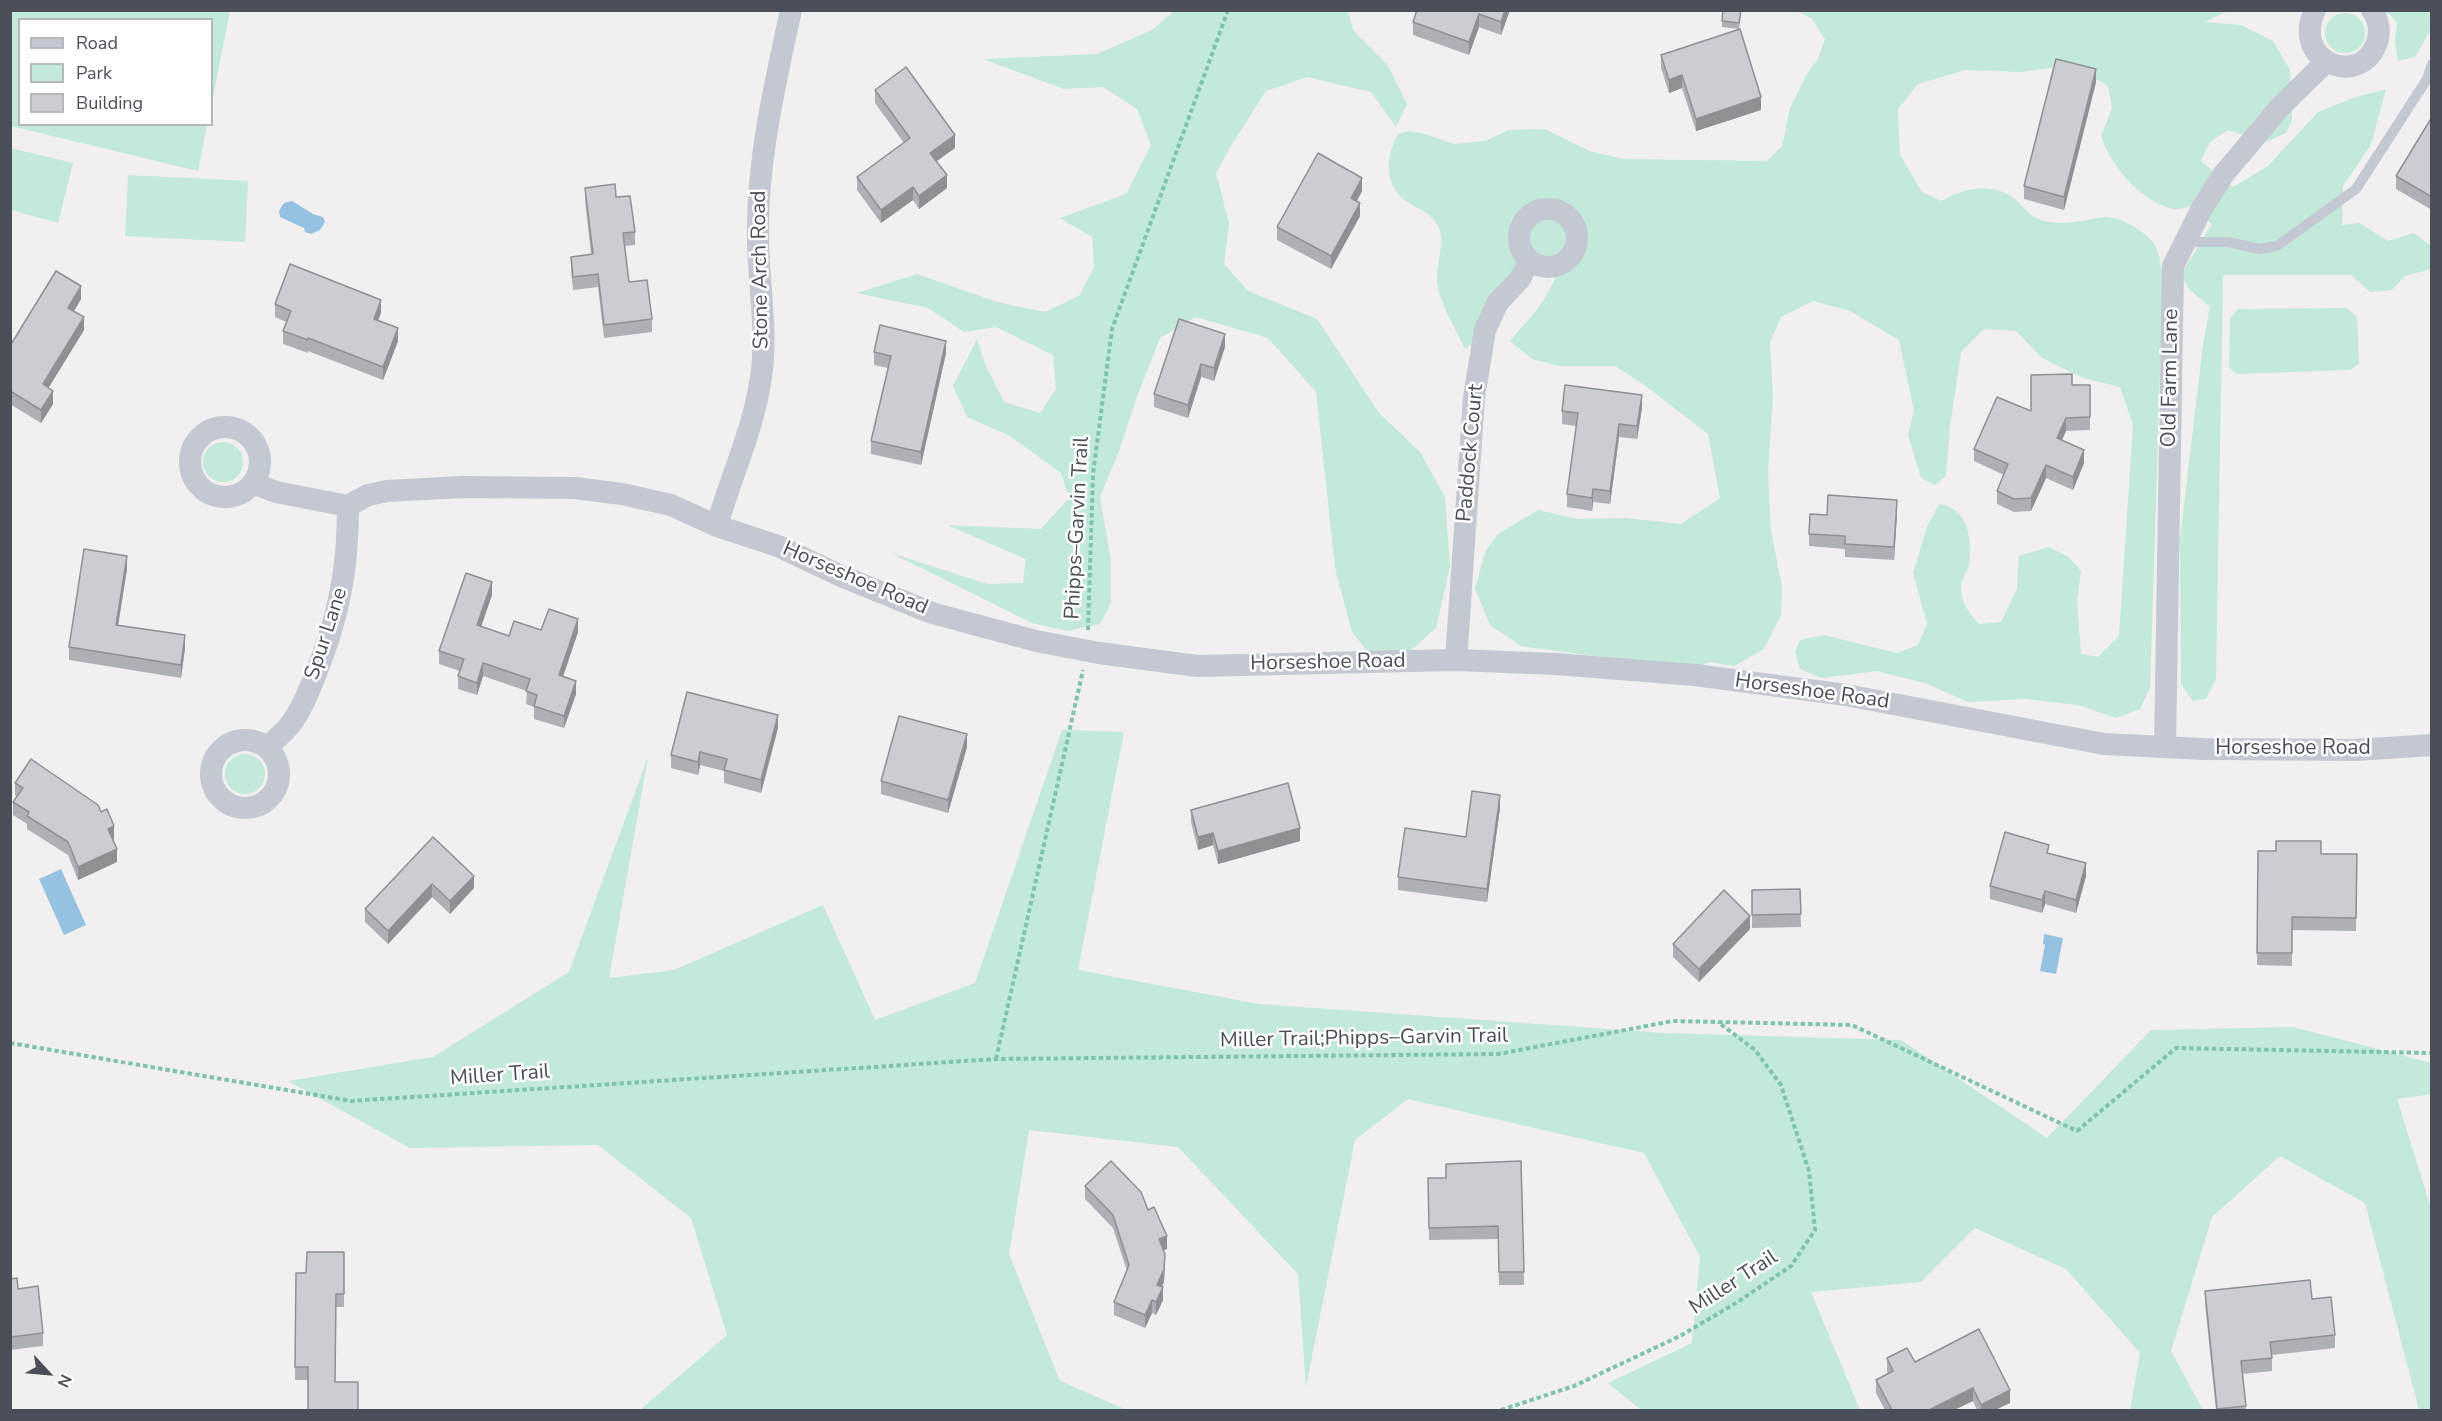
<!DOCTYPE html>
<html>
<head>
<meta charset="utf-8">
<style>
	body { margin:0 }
	#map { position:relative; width:2442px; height:1421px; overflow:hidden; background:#f1efef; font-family:"Nunito Sans",sans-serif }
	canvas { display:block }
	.frame { position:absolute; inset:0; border:12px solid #494e59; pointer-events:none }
	.legend { position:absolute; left:18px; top:18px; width:195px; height:108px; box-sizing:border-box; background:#fff; border:2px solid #b6b8bd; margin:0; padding:8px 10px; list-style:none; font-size:18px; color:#494e59 }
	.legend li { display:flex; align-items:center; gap:12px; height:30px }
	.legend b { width:30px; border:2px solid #b6b8bd }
	.north { position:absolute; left:18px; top:1343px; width:60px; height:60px; -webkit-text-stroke:4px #fff; paint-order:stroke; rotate:116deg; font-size:16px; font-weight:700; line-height:24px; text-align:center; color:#494e59 }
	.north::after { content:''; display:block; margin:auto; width:21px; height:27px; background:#494e59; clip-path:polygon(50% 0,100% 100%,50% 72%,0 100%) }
</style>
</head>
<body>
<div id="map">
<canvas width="2442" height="1421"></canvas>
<div class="frame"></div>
<ul class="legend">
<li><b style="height:8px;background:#c4c8d2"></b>Road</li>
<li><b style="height:16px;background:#c2e9d9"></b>Park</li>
<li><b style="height:16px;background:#cccdd2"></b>Building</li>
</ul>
<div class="north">N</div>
</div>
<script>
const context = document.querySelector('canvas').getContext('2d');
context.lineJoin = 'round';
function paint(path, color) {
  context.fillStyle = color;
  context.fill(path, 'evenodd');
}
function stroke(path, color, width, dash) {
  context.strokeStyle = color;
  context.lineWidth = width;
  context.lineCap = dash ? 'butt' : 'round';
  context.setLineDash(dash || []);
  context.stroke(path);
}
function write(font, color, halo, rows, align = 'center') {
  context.font = font + ' "Nunito Sans",sans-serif';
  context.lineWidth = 5;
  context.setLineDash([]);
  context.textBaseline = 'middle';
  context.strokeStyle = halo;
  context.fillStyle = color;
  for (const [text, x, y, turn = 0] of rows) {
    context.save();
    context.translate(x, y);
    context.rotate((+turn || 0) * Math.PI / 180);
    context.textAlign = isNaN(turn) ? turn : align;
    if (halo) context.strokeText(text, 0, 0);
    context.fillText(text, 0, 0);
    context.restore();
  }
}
const green = new Path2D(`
	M11 10 230 11 212 102V20H20V124L207 125 198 171 11 126Z
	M1174 11H1348L1353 30 1387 64 1407 104 1396 127 1371 92 1307 77 1266 91 1232 144 1216 173 1229 223 1224 264 1248 291 1317 319 1379 413 1420 452 1445 497 1450 567 1436 628 1409 652 1367 651 1352 632 1335 568 1316 392 1268 338 1196 317 1160 338 1138 394 1119 451 1100 497 1111 561V603L1100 624 1067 631 1032 623 891 553 987 584 1023 583 1026 559 947 525 1041 529 1069 498 1061 473 1010 436 967 417 953 386 977 339 985 364 1004 402 1040 413 1056 389 1053 355 996 327 964 332 928 308 857 293 917 274 997 302 1045 312 1079 296 1094 267 1092 237 1060 218 1126 194 1151 145 1137 109 1103 87 1064 89 983 59 1097 54 1152 30Z
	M1797 11H2227L2205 22 2241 25 2273 41 2290 70 2292 120 2286 133 2266 142 2228 130 2210 142 2201 161 2233 187 2268 166 2318 112 2356 97 2386 89 2371 145 2343 186 2342 225 2360 223 2388 241 2414 233 2431 246V269L2405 276 2392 290 2370 292 2351 275H2223L2216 679 2206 699 2193 701 2181 684 2180 539 2203 344 2210 307 2190 290 2181 275 2212 224 2192 206C2186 207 2178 210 2173 209 2140 201 2111 166 2101 136L2112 108 2108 86 2089 75 2057 67 2021 72 1965 70 1918 84 1898 109 1900 155 1922 192 1941 201C1962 189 1991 182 2012 197 2024 206 2028 217 2045 221 2065 226 2085 220 2104 217 2118 215 2144 231 2153 242 2159 250 2161 267 2163 277L2150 688 2140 709 2116 718 2078 705 2024 699 1968 702 1925 683 1877 671 1822 678 1800 669 1795 652 1800 640 1824 635 1897 653 1918 645 1927 624 1913 573 1927 527 1939 504C1968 508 1973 539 1969 564 1968 572 1961 579 1961 586 1961 603 1968 612 1979 624L2001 622 2017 589 2019 556 2048 547 2069 557 2081 571 2077 602 2081 654 2098 657 2119 636 2133 425 2120 387 2083 378 2042 358 2016 331 1984 329 1961 352 1950 426 1946 476 1935 485 1921 478 1908 435 1914 410 1899 340 1850 311 1813 301 1781 317 1770 342 1773 397 1768 472 1771 532 1782 586 1781 615 1764 649 1734 666 1710 662 1691 669 1521 646 1490 625 1475 588 1486 550 1498 534 1538 510 1578 519 1626 518 1681 524 1720 498 1708 434 1643 384 1615 366H1558L1532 359 1510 341C1530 318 1553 295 1559 264L1536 271 1497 322 1465 349C1457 331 1438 300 1437 281 1436 264 1446 242 1438 226 1431 212 1417 209 1406 201 1383 184 1386 157 1398 134L1410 131 1425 134 1454 144 1485 141 1509 130 1545 129 1589 151 1623 159 1767 161 1782 146 1790 108 1807 74 1818 59 1825 39 1811 18Z
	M2377 11H2431V29L2415 57 2398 61 2395 42 2397 23 2390 14Z
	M2325 33a20 20 0 1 1 40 0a20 20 0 1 1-40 0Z
	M10 148 73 163 58 223 11 210Z
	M128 175 248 181 245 242 125 236Z
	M2347 308 2357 317 2359 364 2350 370 2237 374 2229 368 2230 318 2238 309Z
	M203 462a20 20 0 1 1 40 0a20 20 0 1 1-40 0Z
	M1062 730 1124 732 1078 970 1259 1004 1663 1033 1901 1040 2047 1138 2151 1030 2293 1027 2431 1063V1094L2397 1099 2431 1208V1410H2419L2365 1203 2280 1156 2212 1217 2171 1351 2203 1410H2130L2140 1353 2066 1269 1975 1228 1921 1282 1811 1292 1860 1410H1641L1608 1383 1692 1343 1700 1257 1644 1153 1408 1099 1355 1140 1306 1387 1298 1274 1178 1147 1029 1130 1009 1254 1060 1381 1127 1410H640L727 1335 691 1218 598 1145 410 1148 288 1081 433 1057 569 972 648 757 609 978 674 970 823 905 875 1020 975 983Z
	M225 774a20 20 0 1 1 40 0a20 20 0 1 1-40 0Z`);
const water = new Path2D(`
	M292 201 313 214 323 217 325 222 320 230 311 234 305 232 304 228 280 217 279 211 284 203Z
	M61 869 86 925 64 935 39 879Z
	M2044 934 2063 938 2056 974 2040 971 2045 945 2043 944Z`);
const path = new Path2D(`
	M1088 630 1093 474 1112 329 1228 10
	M10 1043 351 1101 996 1059 1498 1054 1673 1021 1852 1025 2077 1131 2176 1048 2432 1053
	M996 1059 1083 670
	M1501 1410 1574 1386 1680 1336 1736 1303 1791 1266 1815 1230 1809 1171 1781 1085 1755 1050 1718 1022`);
const lane = new Path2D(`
	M2185 242H2228L2260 249 2277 246 2356 189 2427 79 2432 64`);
const street = new Path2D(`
	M2315 10C2290 63 2362 89 2377 42 2381 31 2378 19 2372 10
	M1519 238a29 29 0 1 1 58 0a29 29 0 1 1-58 0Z
	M190 462a35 35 0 1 1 70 0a35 35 0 1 1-70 0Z
	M253 483 276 492 348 506 368 495 387 491 462 487 575 488 622 494 671 505 717 526 778 546 841 576 932 613 1036 641 1099 653 1197 666 1456 660 1556 664 1695 675 1846 695 2104 744 2203 749 2356 750 2432 745
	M717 526C731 476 754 428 761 377 768 330 758 283 758 236 757 159 775 85 791 10
	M1456 660 1474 397 1485 330 1498 302 1519 280 1530 261
	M211 774a34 34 0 1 1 68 0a34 34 0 1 1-68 0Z
	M2165 747 2173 266 2202 208 2223 175 2280 107 2326 62
	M267 748C275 740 283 733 290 725 301 711 308 693 315 676 339 616 348 570 348 506`);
const wall = new Path2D(`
	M1417 10H1510L1501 35 1479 27 1469 55 1413 35V22Z
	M1741 16 1739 29 1722 27V21Z
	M1661 55 1761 110 1696 131 1682 88 1669 93 1661 68Z
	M2096 82 2064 210 2024 199V186Z
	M875 90 955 148 936 161 947 188 919 209 913 200 881 223 857 190V177L904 143 875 103Z
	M2432 117V210L2396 189V176Z
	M585 188 616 197 635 232V245L625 246 629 282 652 319V332L604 338 598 287 573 290 571 270V257L591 254 585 201Z
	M1362 191 1357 201 1360 216 1331 269 1277 240V227Z
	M81 299 74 311 84 330 48 388 53 404 41 423 10 404V346Z
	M275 304 381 313 378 320 398 341 383 380 308 351V353L283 344V331L286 322 275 317Z
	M1225 347 1214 381 1201 377 1188 418 1154 407V394Z
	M874 352 946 353 921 465 871 454V441L888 368 874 365Z
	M2072 385H2090V430L2066 431 2062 440 2084 463 2073 490 2046 478 2031 511 2014 512 1997 504V491L2004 475 1974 461V449Z
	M1642 408 1637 439 1619 437 1610 504 1593 502 1592 511 1567 507V494L1577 426 1562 424V411Z
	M1897 513 1894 560 1845 557V549L1809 546V534L1827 515Z
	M127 569 118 625 185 648 181 678 69 660V647Z
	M492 595 481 627 509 636 541 630 578 632 563 677 576 694 564 728 534 719V707L526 704 527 691 483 676 477 695 458 689V676L460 671 439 664V651Z
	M778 728 761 793 724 783V771L700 765 698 775 671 768V755Z
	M967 747 948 813 881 794V781Z
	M15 783 114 839 113 840 117 862 78 880 68 855 27 829V824L13 815V802L17 797 15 795Z
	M1500 808 1487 902 1398 890V877L1466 837Z
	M1191 810 1300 841 1218 864 1213 845 1198 850 1191 822Z
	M433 837 474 888 450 914 432 897 388 944 365 922V909Z
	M2258 851 2321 854H2357L2356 931 2292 930V966L2257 965Z
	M2049 853 2086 876 2076 913 2045 904 2042 913 1990 899V886Z
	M1800 889 1801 927 1752 928V890Z
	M1750 929 1699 982 1673 957V944Z
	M1521 1161 1524 1285H1499L1498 1239 1429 1240 1428 1178H1446Z
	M1085 1186 1148 1210 1167 1249 1164 1250 1165 1267 1164 1282 1161 1287 1163 1300 1156 1315 1152 1313 1145 1328 1114 1315V1302L1127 1271 1113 1228 1085 1199Z
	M344 1252V1307H336L335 1382 358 1410 308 1380H295L296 1273H306Z
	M10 1279 18 1289 43 1333V1346L10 1350Z
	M2205 1291 2312 1299 2335 1335V1348L2272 1355V1371L2243 1374 2246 1410H2216L2205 1304Z
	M1887 1358 1915 1362 2010 1403 1995 1410H1977L1973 1401 1954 1410H1885L1876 1393V1380L1888 1374 1887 1371Z`);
const shadedWall = new Path2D(`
	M1505 10H1510L1501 35V22Z
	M1479 14V27L1469 55V42Z
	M2096 69V82L2064 210V197Z
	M1682 75V88L1669 93V80Z
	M1761 97V110L1696 131V119Z
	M955 135V148L930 166V153Z
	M947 175V188L919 209V196Z
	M1362 178V191L1351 211V198Z
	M913 187V200L881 223V210Z
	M1360 203V216L1331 269V256Z
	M81 286V299L68 321V308Z
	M381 300V313L374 332V319Z
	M84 317V330L43 397V384Z
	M398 328V341L383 380V367Z
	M1225 334V347L1214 381V368Z
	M946 341V353L921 465V452Z
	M1201 364V377L1188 418V405Z
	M53 391V404L41 423V410Z
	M1642 395V408L1637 439V426Z
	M2066 418V431L2057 451V438Z
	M1619 424V437L1610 504V491Z
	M2084 450V463L2073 490V477Z
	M2046 465V478L2031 511V498Z
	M1593 489V502L1592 511V498Z
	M1897 500V513L1894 560V547Z
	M127 556V569L116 638V625Z
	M492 582V595L477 638V625Z
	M578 619V632L559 688V675Z
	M185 635V648L181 678V665Z
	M483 663V676L477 695V683Z
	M576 681V694L564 728V716Z
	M778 715V728L761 793V780Z
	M967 734V747L948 813V800Z
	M700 752V765L698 775V762Z
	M1500 795V808L1487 902V889Z
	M114 826V839L108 842V829Z
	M1300 828V841L1218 864V851Z
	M1213 833V845L1198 850V837Z
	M117 849V862L78 880V867Z
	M2086 863V876L2076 913V900Z
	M474 876V888L450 914V901Z
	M432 884V897L388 944V931Z
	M2045 891V904L2042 913V900Z
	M1750 916V929L1699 982V969Z
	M1167 1236V1249L1159 1252V1239Z
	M1165 1254 1164 1282 1157 1298V1285Z
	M1163 1287V1300L1156 1315V1302Z
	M1152 1300V1313L1145 1328V1315Z
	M1973 1388V1401L1954 1410H1929Z
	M2010 1390V1403L1995 1410H1981V1405Z`);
const building = new Path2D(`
	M1417 10H1505L1501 22 1479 14 1469 42 1413 22Z
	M1723 10H1741L1739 23 1722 21Z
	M1740 29 1761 97 1696 119 1682 75 1669 80 1661 55Z
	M2056 59 2096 69 2064 197 2024 186Z
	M906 67 955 135 930 153 947 175 919 196 913 187 881 210 857 177 910 138 875 90Z
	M2432 117V197L2396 176Z
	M1318 153 1362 178 1351 198 1360 203 1331 256 1277 227Z
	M615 184 616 197 630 196 635 232 623 233 629 282 647 280 652 319 604 325 598 274 573 277 571 257 593 254 585 188Z
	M290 264 381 300 374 319 398 328 383 367 308 338V340L283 331 291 311 275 304Z
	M56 271 81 286 68 308 84 317 43 384 53 391 41 410 10 391V346Z
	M1179 319 1225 334 1214 368 1201 364 1188 405 1154 394Z
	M880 325 946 341 921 452 871 441 891 356 874 352Z
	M2072 374V385H2090V417L2066 418 2057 438 2084 450 2073 477 2046 465 2031 498 2014 499 1997 491 2008 464 1974 449 1997 397 2031 411V375Z
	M1565 385 1642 395 1637 426 1619 424 1610 491 1593 489 1592 498 1567 494 1578 413 1562 411Z
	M1828 495 1897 500 1894 547 1845 544V536L1809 534 1810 514 1827 515Z
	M84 549 127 556 116 625 185 635 181 665 69 647Z
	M466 573 492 582 477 625 509 636 514 621 541 630 549 609 578 619 559 675 576 681 564 716 534 706 537 695 526 691 530 679 483 663 477 683 458 676 464 659 439 651Z
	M687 692 778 715 761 780 724 770 727 759 700 752 698 762 671 755Z
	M899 716 967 734 948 800 881 781Z
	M31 759 98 805 101 812 107 809 114 826 108 829 117 849 78 867 68 842 27 816 29 812 13 802 23 788 15 783Z
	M1288 783 1300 828 1218 851 1213 833 1198 837 1191 810Z
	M1472 791 1500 795 1487 889 1398 877 1405 828 1466 837Z
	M2005 832 2049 845 2047 853 2086 863 2076 900 2045 891 2042 900 1990 886Z
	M433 837 474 876 450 901 432 884 388 931 365 909Z
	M2276 841H2321V854H2357L2356 918 2292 917V953H2257L2258 851H2276Z
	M1800 889 1801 914 1752 915V890Z
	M1724 890 1750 916 1699 969 1673 944Z
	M1111 1161 1141 1192 1148 1210 1154 1207 1167 1236 1159 1239 1165 1254 1164 1269 1157 1285 1163 1287 1156 1302 1152 1300 1145 1315 1114 1302 1129 1265 1113 1215 1085 1186Z
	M1521 1161 1524 1272H1499L1498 1226 1429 1228 1428 1178H1446V1164Z
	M307 1252H344V1294H336L335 1382H358V1410H308V1367H295L296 1273H306Z
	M17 1278 18 1289 38 1286 43 1333 10 1337V1279Z
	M2310 1280 2312 1299 2331 1297 2335 1335 2270 1342 2272 1358 2241 1361 2246 1406 2217 1409 2205 1291Z
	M1979 1329 2010 1390 1981 1405 1973 1388 1929 1410H1892L1876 1380 1893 1371 1887 1358 1907 1348 1915 1362Z`);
const streetNames = [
	["Stone Arch Road",761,270,-91],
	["Old Farm Lane",2171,378,-89],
	["Paddock Court",1471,453,-85],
	["Phipps–Garvin Trail",1078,528,-87],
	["Horseshoe Road",855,579,23],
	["Spur Lane",327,634,-72],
	["Horseshoe Road",1328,663,-1],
	["Horseshoe Road",1812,692,8],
	["Horseshoe Road",2293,749],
	["Miller Trail;Phipps–Garvin Trail",1364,1039,-1],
	["Miller Trail",500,1076,-4],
	["Miller Trail",1734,1283,-33]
];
paint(green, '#c2e9d9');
paint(water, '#95c2e0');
stroke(path, '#7fc3af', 4, [4.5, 3]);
stroke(lane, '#c4c8d2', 10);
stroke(street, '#c4c8d2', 22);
paint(wall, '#afb0b5');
paint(shadedWall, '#8f9093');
paint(building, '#cccdd2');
stroke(building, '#8f9093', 1.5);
write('21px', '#494e59', '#fff', streetNames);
</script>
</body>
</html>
